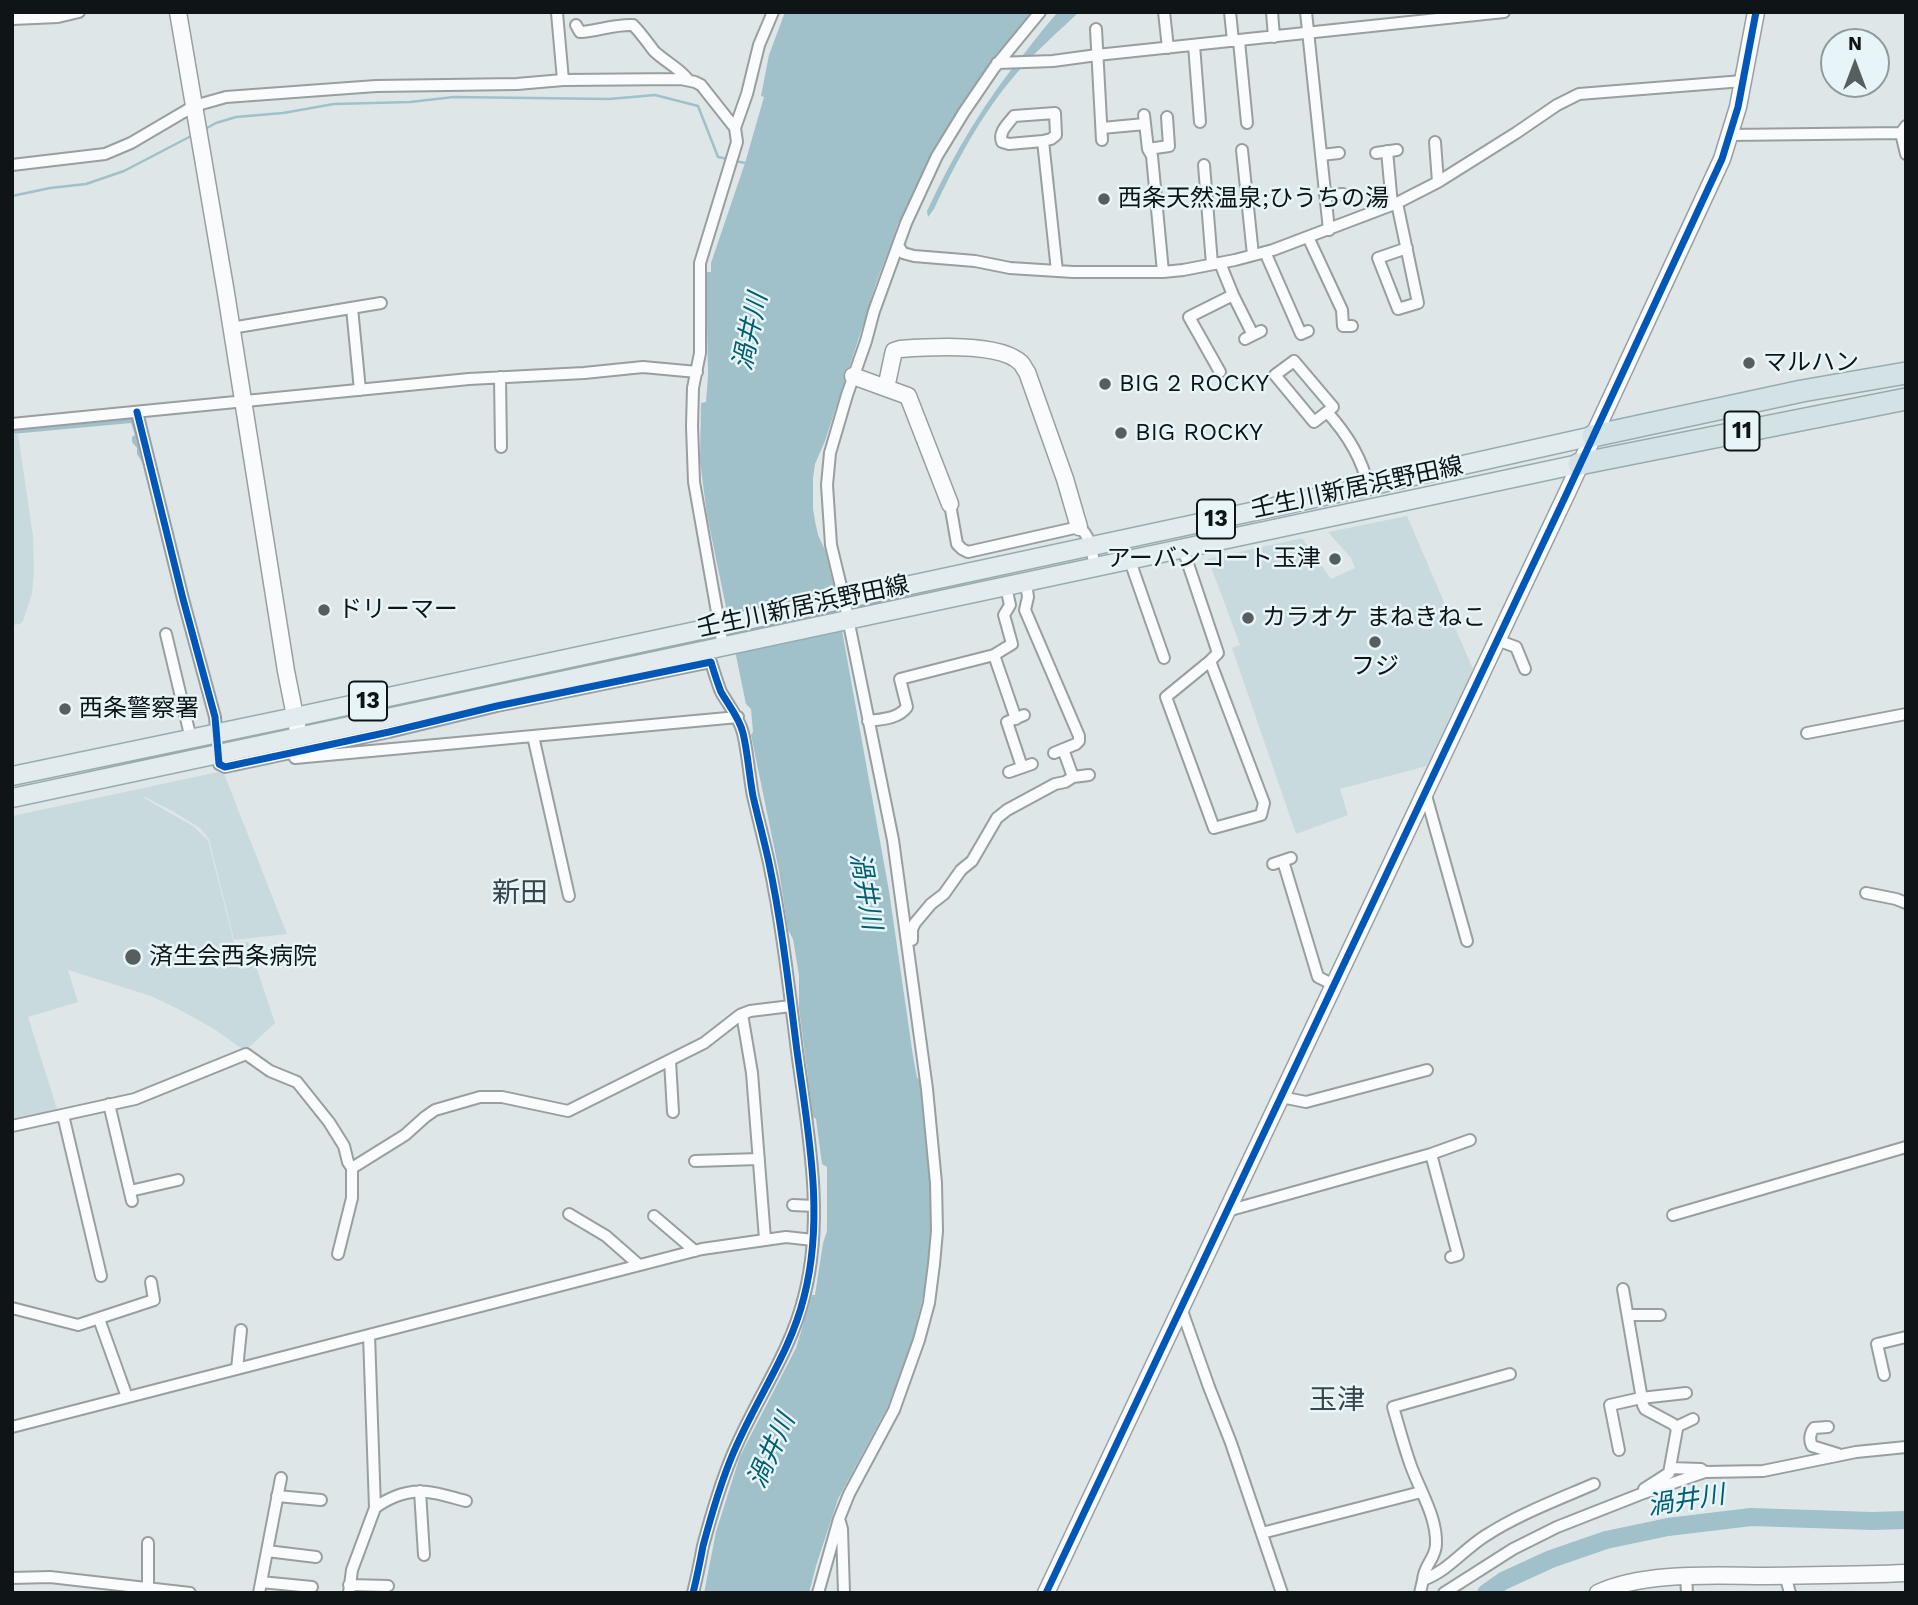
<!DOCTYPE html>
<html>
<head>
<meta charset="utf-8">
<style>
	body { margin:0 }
	#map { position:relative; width:1918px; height:1605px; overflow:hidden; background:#dee6e8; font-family:"Work Sans",sans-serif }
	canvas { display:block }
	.frame { position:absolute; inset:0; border:14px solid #0f1416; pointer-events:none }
	.north { position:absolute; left:1820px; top:28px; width:70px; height:70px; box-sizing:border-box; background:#e7f5f9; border:2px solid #919b9e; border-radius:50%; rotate:0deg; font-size:19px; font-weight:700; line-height:28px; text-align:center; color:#0f1416 }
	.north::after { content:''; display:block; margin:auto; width:24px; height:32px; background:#575e60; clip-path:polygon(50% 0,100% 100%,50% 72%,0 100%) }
</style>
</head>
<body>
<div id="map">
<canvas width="1918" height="1605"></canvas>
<div class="frame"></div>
<div class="north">N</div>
</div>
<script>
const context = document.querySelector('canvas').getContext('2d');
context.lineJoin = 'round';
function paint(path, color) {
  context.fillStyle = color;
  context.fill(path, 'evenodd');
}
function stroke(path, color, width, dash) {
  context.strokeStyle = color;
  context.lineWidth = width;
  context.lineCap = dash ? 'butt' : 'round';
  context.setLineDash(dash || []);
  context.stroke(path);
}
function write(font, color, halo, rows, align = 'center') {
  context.font = font + ' "Work Sans","Noto Sans JP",sans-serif';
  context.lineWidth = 5;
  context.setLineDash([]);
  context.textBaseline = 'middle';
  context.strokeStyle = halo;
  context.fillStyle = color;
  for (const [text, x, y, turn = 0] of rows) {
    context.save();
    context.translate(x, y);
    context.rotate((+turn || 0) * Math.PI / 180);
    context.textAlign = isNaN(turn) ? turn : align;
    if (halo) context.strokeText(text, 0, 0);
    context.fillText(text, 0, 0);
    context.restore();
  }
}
const built = new Path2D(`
	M18 434 33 536 34 570 32 594 23 621 20 624 12 625V435Z
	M1407 516 1473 669 1427 766 1340 789 1348 815 1296 834 1232 648 1240 645 1208 559 1302 538 1331 579 1355 568 1351 558 1328 532Z
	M223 771 287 934 234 940 209 839 200 828 174 812 145 797 144 798 193 826 208 840 234 943 248 942 275 1023 245 1051 214 1029 178 1009 151 996 68 970 78 1002 28 1017 58 1112 14 1121 12 816Z`);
const water = new Path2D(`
	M785 12H1034L988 69 903 223H898C890 252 876 277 869 307L825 441 815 464 813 478V509L815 521 818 535 825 550 834 586 889 891 913 1056 917 1078 920 1080 922 1102 930 1169 932 1232 925 1288 917 1322 908 1356 887 1408 838 1499 816 1566 809 1593H704L716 1532 740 1456 796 1348 812 1295H815L823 1243 827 1231V1167L822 1164 816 1119 813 1117 799 1008V975L793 939 788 930 779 871 751 735 753 732 751 709 746 704 707 515 700 461 701 403 706 402 708 376 706 272H711V263L745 163 764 97 761 96 769 55Z
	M1058 12H1079C1058 32 1035 52 1016 74 982 113 956 162 934 209L928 217 927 211C954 153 986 99 1027 50 1037 37 1047 24 1058 12Z
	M134 417 177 592 142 462 137 454V448L132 442V437L135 435 131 423 12 434V430Z`);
const stream = new Path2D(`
	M205 129 216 123 236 117 283 113 334 104 410 102 454 97 609 99 655 95 698 106 718 157 728 159
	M735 161 745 163
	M12 196 50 188 86 184 124 171 193 135`);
const river = new Path2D(`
	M1486 1593 1503 1581 1551 1559 1606 1540 1668 1527 1751 1517 1872 1521 1906 1520`);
const street = new Path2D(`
	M1164 12 1168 48
	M1230 12 1233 41
	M1272 12 1274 37
	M1306 12 1329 230
	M557 13 563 80
	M12 19 58 17 79 12
	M576 25 580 32C598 31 614 24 633 25 641 33 647 42 654 51 663 60 683 71 688 80
	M1096 29 1102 140
	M1239 41 1247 123
	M1194 45 1200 122
	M997 63 1053 61 1097 55 1504 12
	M1144 115 1148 149 1152 156 1163 272
	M1906 126 1901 133 1906 154
	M735 128 747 94 759 45 773 12
	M1102 128 1145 124
	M1730 135 1901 133
	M1043 141 1009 144 1002 142C998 132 1008 124 1014 116L1055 113 1056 135 1051 139 1043 141 1057 271
	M1435 142 1438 182
	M1148 149 1169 146 1167 117
	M1242 150 1253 255
	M1387 151 1392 205
	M1376 153 1397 150
	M1321 155 1339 153
	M12 165 105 154 131 143 194 106 226 97 376 86 517 84 563 80 681 79 695 82 701 85 735 128 737 142 700 263V353L693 388 692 426 694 482 723 646
	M1204 165 1212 264
	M1325 195 1343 194
	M1397 203 1418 303 1398 309 1378 258 1407 248
	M1308 237 1342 310 1343 326H1352
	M899 247 903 253 914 256 975 261 1010 268 1073 272H1163L1183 270 1235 260 1273 250 1397 203 1438 182 1516 133 1557 105 1579 94 1743 81
	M1265 252 1301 334 1308 331
	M1220 263 1233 295 1253 335
	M352 308 360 390
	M231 328 381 303
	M1245 339 1261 331
	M1220 372 1189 317 1233 295
	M500 377 501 447
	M137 412 183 599 215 717 219 764 225 767 389 732 497 706 711 662C714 672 717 682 721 692 729 706 739 717 743 733 748 754 749 775 753 796 758 818 764 840 769 863 782 925 789 988 797 1051 808 1133 825 1216 804 1297 790 1354 754 1402 732 1456 720 1485 711 1516 703 1546 700 1562 697 1577 693 1593
	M1327 412 1333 407 1294 361 1275 375 1314 422 1327 412C1347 434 1362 458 1368 486
	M12 424 469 379 584 373 643 367 697 372
	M950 504 957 544 962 549 968 552 1079 527C1091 536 1092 553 1095 568
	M1183 549 1218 653 1210 661 1166 697 1214 828 1261 815 1264 803 1210 661
	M1130 561 1164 658
	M1026 583 1028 597 1025 610 1079 736V741L1076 744 1054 753
	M166 634 191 739
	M1497 640 1516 647 1525 669
	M994 655 1016 719
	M868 721C882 719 898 719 907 707L900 679 994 655 1012 644 1004 615 1010 605 1006 587
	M1807 733 1906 714
	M533 736 569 896
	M1063 749 1073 777
	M295 758 738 717
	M1022 767 1007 722 1024 715
	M1009 772 1032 764
	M1425 792 1467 941
	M1283 861 1318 977 1334 985
	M1273 864 1291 858
	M1866 893 1896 899 1906 903
	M912 940V929L915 923 931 904 944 894 961 870 972 861 997 818 1007 810 1055 784 1065 782 1073 777 1089 775
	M742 1014 752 1073 765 1239
	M670 1061 673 1112
	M1281 1097 1306 1102 1427 1070
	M109 1104 132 1201
	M63 1115 101 1276
	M12 1126 135 1099 246 1054 270 1071 297 1082 329 1122 344 1146 348 1162 352 1168V1198L338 1254
	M1431 1154 1458 1255 1451 1257
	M695 1161 759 1159
	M352 1168 405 1135 425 1117 435 1110 480 1097H502L568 1111 704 1043 740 1015 750 1011 791 1006
	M130 1191 178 1180
	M793 1205 814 1206
	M1227 1211 1431 1154 1470 1140
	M569 1214 606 1236 639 1265
	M1673 1215 1906 1147
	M654 1216 695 1251
	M1623 1289 1643 1405 1645 1409 1673 1424 1677 1429 1669 1473 1644 1489
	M12 1308 78 1325 154 1300 151 1282
	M1181 1308 1209 1387 1231 1443 1282 1593
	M1628 1315H1660
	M99 1319 127 1397
	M237 1369 241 1330
	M1884 1375 1877 1344 1906 1337
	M12 1427 702 1249 786 1237 813 1240
	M1676 1427 1693 1419
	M1828 1427 1814 1428C1810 1433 1809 1440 1812 1446L1838 1454
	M1619 1450 1610 1405 1641 1398 1686 1393
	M1670 1468 1701 1469 1705 1472
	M420 1491 424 1555
	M277 1496 321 1500
	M375 1508C381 1503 387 1500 394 1497 421 1486 439 1494 466 1501
	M840 1522 842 1529 844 1593
	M1262 1533 1421 1492
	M267 1551 316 1557
	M1785 1575 1790 1593
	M1686 1576 1687 1593
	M12 1578 50 1577 190 1593
	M1423 1580C1424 1565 1436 1558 1436 1544 1437 1517 1420 1491 1411 1466 1404 1447 1399 1427 1393 1407L1510 1374
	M261 1582 312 1587
	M349 1585 388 1586
	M148 1588V1543
	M259 1593 281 1478
	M349 1593 352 1570 375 1508 369 1335
	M818 1593 839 1519 849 1494 894 1410 919 1340 929 1303 934 1264 937 1231 936 1183 927 1089 893 840 844 599 831 545 827 485 830 453 847 395 866 341 874 311 906 223 937 156 964 112 994 68 1040 12
	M1420 1593 1423 1580C1448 1571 1463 1550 1485 1536 1519 1514 1557 1500 1594 1484
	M1444 1593 1513 1549 1557 1527 1641 1494 1705 1472 1763 1471 1856 1452 1906 1447`);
const secondary = new Path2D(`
	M178 12 226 293 286 671 299 736
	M853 376 908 396 950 504
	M886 388 893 355 894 351 900 349C928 347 1000 342 1021 363 1023 365 1025 370 1027 372L1065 479 1079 527
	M1046 1593 1566 495 1722 159 1738 107 1756 12
	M1598 1593C1644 1571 1716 1576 1767 1576 1813 1575 1859 1575 1906 1573`);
const primary = new Path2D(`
	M12 776 295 717 1288 504 1593 436
	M12 798 1579 464`);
const highway = new Path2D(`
	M1593 436 1802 391 1906 373
	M1579 464 1906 399`);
const cycleway = new Path2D(`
	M137 412 183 599 215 717 219 764 225 767 389 732 497 706 711 662C714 672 717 682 721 692 729 706 739 717 743 733 748 754 749 775 753 796 758 818 764 840 769 863 782 925 789 988 797 1051 808 1133 825 1216 804 1297 790 1354 754 1402 732 1456 720 1485 711 1516 703 1546 700 1562 697 1577 693 1593
	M1046 1593 1566 495 1722 159 1738 107 1756 12`);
const markers = [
	[1104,199,7,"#575e60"],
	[1749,363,7,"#575e60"],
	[1105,384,7,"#575e60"],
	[1121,433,7,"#575e60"],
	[1335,559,7,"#575e60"],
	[324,610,7,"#575e60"],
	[1248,618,7,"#575e60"],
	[1375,642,7,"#575e60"],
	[65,709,7,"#575e60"],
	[133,957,9,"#575e60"]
];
const shields = [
	[1742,431,35],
	[1216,519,38],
	[368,701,38]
];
const shieldNames = [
	["11",1742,431],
	["13",1216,519],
	["13",368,701]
];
const poiNames = [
	["西条天然温泉;ひうちの湯",1118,199],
	["マルハン",1763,363],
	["BIG 2 ROCKY",1119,384],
	["BIG ROCKY",1135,433],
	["アーバンコート玉津",1321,559,"right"],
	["ドリーマー",338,610],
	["カラオケ まねきねこ",1262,618],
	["フジ",1375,667,"center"],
	["西条警察署",79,709],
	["済生会西条病院",149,957]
];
const streetNames = [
	["壬生川新居浜野田線",1357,488,-12],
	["壬生川新居浜野田線",803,607,-12]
];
const waterNames = [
	["渦井川",751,332,-78],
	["渦井川",865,891,80],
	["渦井川",772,1451,-66],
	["渦井川",1686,1501,-9]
];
const quarterNames = [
	["新田",520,894],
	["玉津",1337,1401]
];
paint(built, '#c9dade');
paint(water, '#a0c0ca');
stroke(stream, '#a0c0ca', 2.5);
stroke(river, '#a0c0ca', 18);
stroke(street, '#999ea0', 14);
stroke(secondary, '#999ea0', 19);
stroke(primary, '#98acb0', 21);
stroke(highway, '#98acb0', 24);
stroke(street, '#fafbfc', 10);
stroke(secondary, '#fafbfc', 16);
stroke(primary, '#e2ecef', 18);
stroke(highway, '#d2e2e5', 21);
stroke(cycleway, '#0057b8', 7);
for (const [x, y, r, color] of markers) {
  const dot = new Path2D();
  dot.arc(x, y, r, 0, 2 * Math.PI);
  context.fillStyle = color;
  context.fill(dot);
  stroke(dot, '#e7f5f9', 2.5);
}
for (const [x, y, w] of shields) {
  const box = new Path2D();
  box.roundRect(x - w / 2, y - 19.5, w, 39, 5);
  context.fillStyle = '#e7f5f9';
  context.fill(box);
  stroke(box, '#0f1416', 2);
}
write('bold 23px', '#0f1416', null, shieldNames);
write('24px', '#0f1416', '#e7f5f9', poiNames, 'left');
write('24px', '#0f1416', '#e7f5f9', streetNames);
write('italic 26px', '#005e70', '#e7f5f9', waterNames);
write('28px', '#3a4549', '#e7f5f9', quarterNames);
</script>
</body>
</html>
